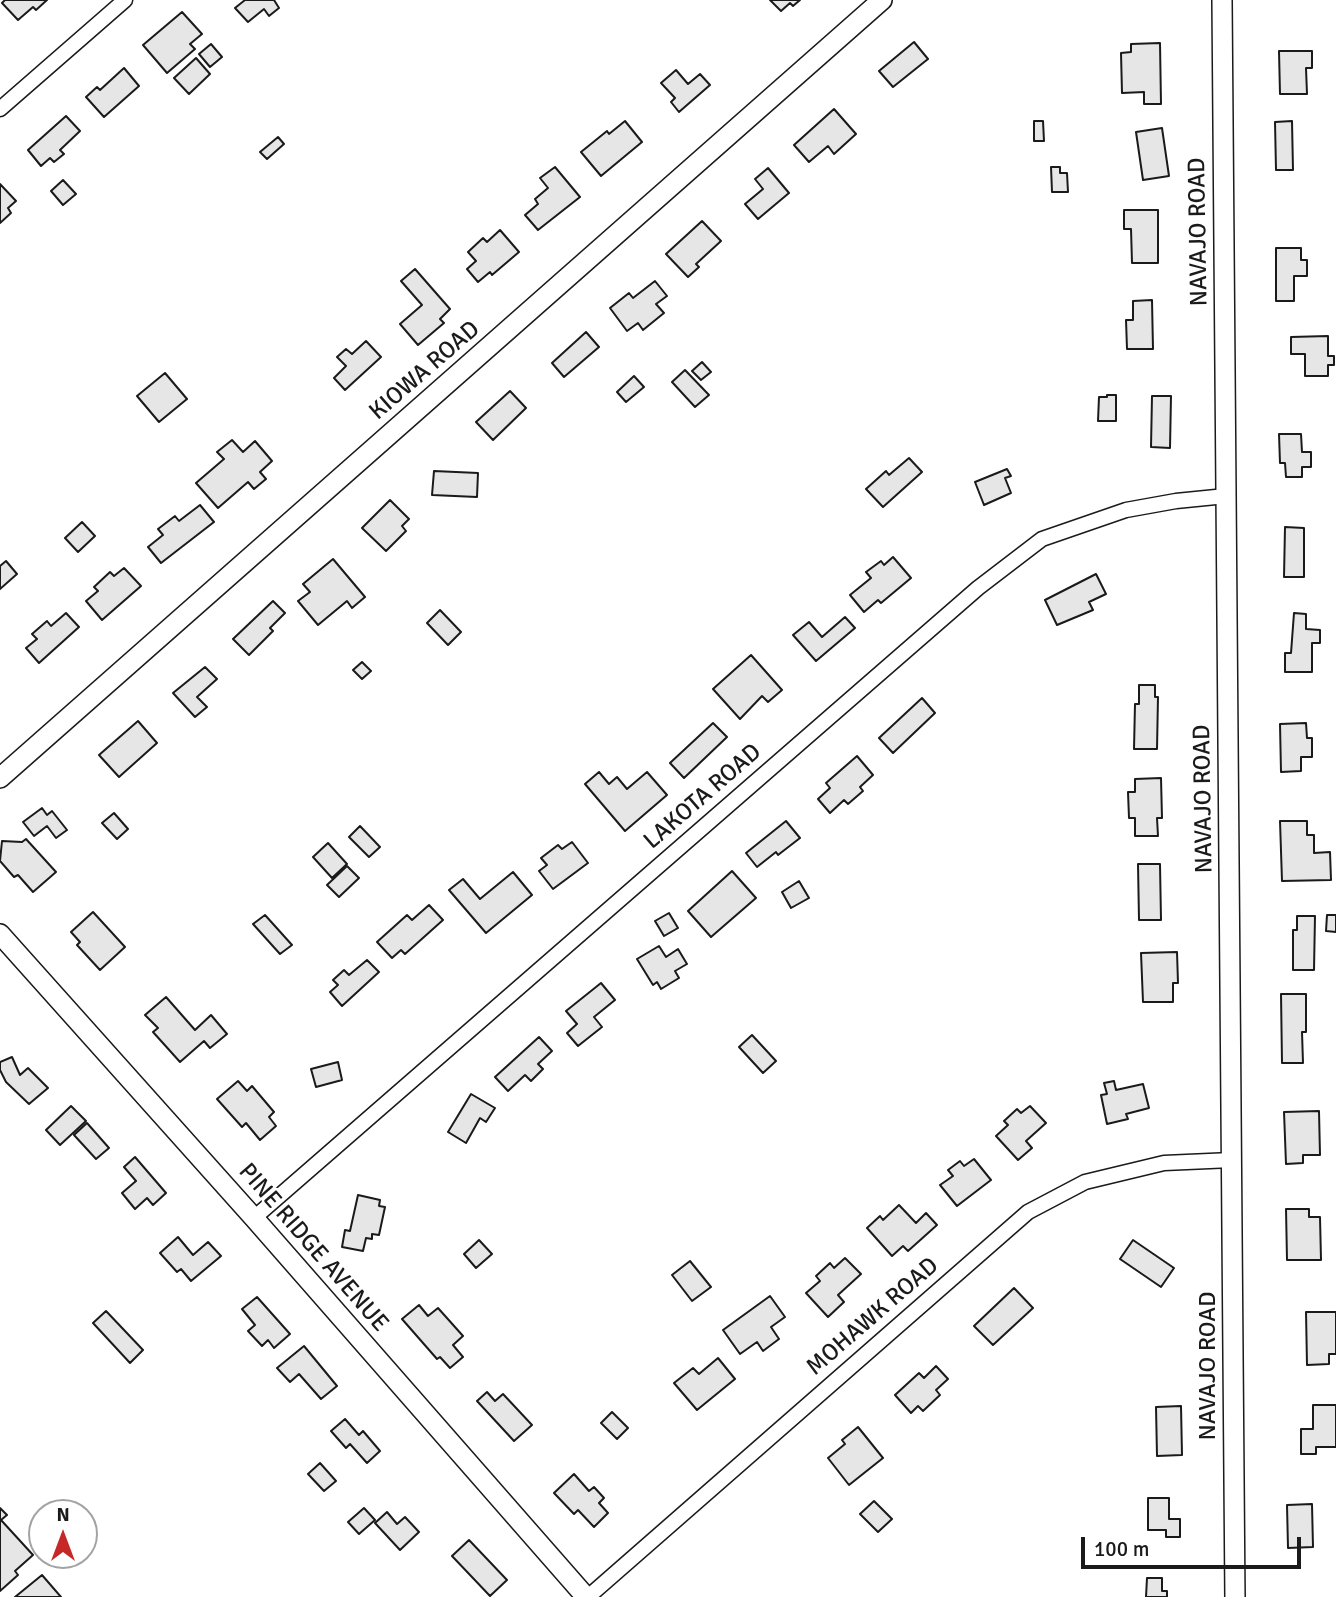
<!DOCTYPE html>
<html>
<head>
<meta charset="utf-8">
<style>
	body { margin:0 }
	#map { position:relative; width:1336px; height:1597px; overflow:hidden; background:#fff; font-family:Signika,sans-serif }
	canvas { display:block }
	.north { position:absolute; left:28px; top:1499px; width:70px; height:70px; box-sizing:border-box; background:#fff; border:2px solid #a3a3a3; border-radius:50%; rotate:0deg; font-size:19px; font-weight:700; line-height:28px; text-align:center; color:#1a1a1a }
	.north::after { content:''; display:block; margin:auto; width:24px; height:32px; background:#c62828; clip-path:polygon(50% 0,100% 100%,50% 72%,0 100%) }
	.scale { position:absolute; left:1081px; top:1537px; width:220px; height:32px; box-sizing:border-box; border:4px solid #1a1a1a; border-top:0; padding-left:9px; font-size:21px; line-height:24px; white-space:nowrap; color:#1a1a1a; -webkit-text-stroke:5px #fff; paint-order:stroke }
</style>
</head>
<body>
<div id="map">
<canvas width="1336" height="1597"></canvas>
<div class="north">N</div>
<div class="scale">100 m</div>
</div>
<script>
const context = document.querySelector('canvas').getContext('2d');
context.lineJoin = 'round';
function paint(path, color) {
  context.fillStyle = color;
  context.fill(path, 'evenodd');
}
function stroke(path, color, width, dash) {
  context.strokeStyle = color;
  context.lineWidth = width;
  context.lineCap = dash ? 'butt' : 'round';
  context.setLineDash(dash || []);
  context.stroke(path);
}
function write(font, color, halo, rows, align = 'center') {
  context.font = font + ' Signika,sans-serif';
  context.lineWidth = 5;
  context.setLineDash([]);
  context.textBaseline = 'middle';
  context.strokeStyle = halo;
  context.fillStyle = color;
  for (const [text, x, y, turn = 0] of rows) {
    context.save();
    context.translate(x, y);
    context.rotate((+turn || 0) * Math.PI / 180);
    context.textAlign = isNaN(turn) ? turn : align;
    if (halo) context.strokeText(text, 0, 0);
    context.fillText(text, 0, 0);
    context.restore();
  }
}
const building = new Path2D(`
	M5 0H47L36 10 33 7 18 20 2 3Z
	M245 0H274L279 8 269 16 264 9 248 22 235 8Z
	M770 0H800L793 6 790 3 781 11Z
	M182 12 202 34 190 44 195 49 167 73 143 45Z
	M914 42 928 59 893 87 879 71Z
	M1160 43 1161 104H1144V92L1122 93 1121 53 1131 52V44Z
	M211 44 222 57 210 67 199 54Z
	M1279 51H1312V68H1306L1307 94H1280Z
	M196 58 210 74 189 94 174 78Z
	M124 68 139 86 104 117 86 97 97 87 100 90Z
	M676 70 688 84 700 74 710 85 679 112 671 102 675 98 661 83Z
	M834 109 856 134 834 154 828 146 809 162 794 145Z
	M66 116 80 131 60 150 64 154 54 162 50 158 41 166 28 150Z
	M625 121 642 142 601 176 581 152 607 131 609 134Z
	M1034 121H1043L1044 141H1034Z
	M1292 121 1293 170H1276L1275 122Z
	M1162 128 1169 176 1143 180 1136 132Z
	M278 137 284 144 267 159 260 152Z
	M555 167 580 197 538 230 525 215 538 204 535 199 548 188 540 178Z
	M1051 167H1060V173H1067L1068 192H1052Z
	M768 168 789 193 758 219 745 204 763 189 755 179Z
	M63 180 76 194 63 205 51 191Z
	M0 184 16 201 8 208 11 213 0 223Z
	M1124 210H1158V263H1132L1131 229H1124Z
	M702 221 721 241 696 264 699 267 688 277 666 254Z
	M500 230 519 252 492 275 490 272 478 282 467 269 476 261 468 252 483 238 487 242Z
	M1276 248H1301V260H1307V276H1294V301H1276Z
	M415 269 450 309 440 319 444 323 418 345 400 324 422 305 401 281Z
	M655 281 667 296 656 304 664 313 643 330 638 323 627 331 610 308 629 293 633 298Z
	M1152 300 1153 349H1127L1126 320H1133V301Z
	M586 332 599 347 564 377 552 363Z
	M1328 336V356H1334V365H1328V376H1305V354H1291V337Z
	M366 341 381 357 345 390 334 378 346 366 337 357 346 349 352 354Z
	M702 362 711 372 701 380 692 371Z
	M685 370 709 395 695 407 672 382Z
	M165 373 187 399 159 422 137 396Z
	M634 376 644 387 626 402 617 392Z
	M510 391 526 408 493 440 476 422Z
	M1107 395H1116V421H1098L1099 397H1107Z
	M1152 396H1171L1170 448 1151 447Z
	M1279 434H1301L1302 452H1311V467H1302V477H1286L1285 463H1280Z
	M232 440 243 452 255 441 272 461 260 472 266 479 254 489 248 482 218 508 196 483 224 459 217 452Z
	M909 458 922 472 883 507 866 489 886 471 889 475Z
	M1007 469 1011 476 1005 478 1011 493 984 505 975 482Z
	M434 471 478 473 477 497 432 495Z
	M390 500 409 519 402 526 406 531 386 551 362 528Z
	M200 505 214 522 161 563 148 547 163 535 158 529 175 516 179 521Z
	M82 522 95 536 78 552 65 538Z
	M1285 527 1304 528V577H1284Z
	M893 557 911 578 881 603 878 600 864 612 850 595 871 578 866 572 881 561 884 565Z
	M333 559 365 597 352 608 347 601 318 625 298 601 310 592 303 584Z
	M6 561 17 574 0 589V566Z
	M124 568 141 586 102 620 86 601 98 591 94 587 110 572 114 576Z
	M1096 574 1106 594 1089 602 1093 610 1057 625 1045 600Z
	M273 601 285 613 270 628 273 631 249 655 233 639Z
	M440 610 461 632 448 645 427 623Z
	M66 613 79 627 39 663 26 648 37 639 32 634 47 621 51 626Z
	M1294 613 1306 614V629L1320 630V643H1312V672H1285V653H1291Z
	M845 617 855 628 816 661 793 635 809 622 822 637Z
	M751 655 782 690 768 702 762 696 740 719 713 689Z
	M362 662 371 671 362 679 353 670Z
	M205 667 217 679 197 697 207 707 195 717 173 693Z
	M1139 685H1155V697H1158L1157 749H1134L1135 704H1139Z
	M922 698 935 713 893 753 879 738Z
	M138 721 157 743 119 777 99 755Z
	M713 723 727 737 684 778 670 763Z
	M1306 723 1307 738H1312V757H1301V771L1281 772 1280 724Z
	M857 756 873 775 860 787 863 791 848 804 844 800 830 813 818 799 830 788 826 783Z
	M599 772 609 784 617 777 627 789 647 772 667 795 625 831 585 784Z
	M1161 778 1162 818H1157L1158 836H1135V818H1129L1128 792H1135V779Z
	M42 808 47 815 52 811 67 830 56 838 47 826 34 836 23 822Z
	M114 813 128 829 117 839 102 823Z
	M786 821 800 838 778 855 776 852 757 867 746 853Z
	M1280 821H1307V835H1314V853L1330 852 1331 880 1282 881Z
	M360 826 380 847 369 857 349 837Z
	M26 839 56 872 33 892 18 875 14 877 0 861 2 841 22 842Z
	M572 842 588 863 553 889 539 871 547 865 541 858 558 845 562 849Z
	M328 843 347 864 332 878 313 857Z
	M1138 864H1160L1161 920H1139Z
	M347 866 359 878 339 897 327 885Z
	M732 871 756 898 711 937 688 911Z
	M513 872 532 895 486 933 449 890 463 879 480 899Z
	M799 881 809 898 791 908 782 892Z
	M429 905 443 920 405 954 401 950 392 958 377 942 407 915 412 920Z
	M93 912 125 947 100 970 77 945 80 942 71 932Z
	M669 913 678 928 664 936 655 921Z
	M265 915 292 945 280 954 253 924Z
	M1327 915H1336V932L1326 931Z
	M1297 916H1315L1314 970H1293V930H1297Z
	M659 946 666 957 678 949 687 964 675 971 679 978 661 989 657 982 653 985 637 959Z
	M1177 952 1178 983H1173V1002H1143L1141 953Z
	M367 960 379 972 342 1006 330 992 338 985 333 980 344 970 349 975Z
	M601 983 615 1000 594 1017 602 1027 578 1046 567 1033 577 1024 566 1011Z
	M1281 994H1306V1032H1302L1303 1063H1282Z
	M166 997 195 1030 211 1015 227 1034 210 1048 204 1041 180 1062 153 1032 158 1028 145 1015Z
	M752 1035 776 1061 763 1073 739 1047Z
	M539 1037 552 1051 538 1064 543 1069 531 1081 525 1075 508 1091 495 1077Z
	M12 1057 20 1075 28 1068 48 1088 29 1104 6 1082 0 1070V1062Z
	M338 1062 342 1080 316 1087 311 1069Z
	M238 1081 247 1091 252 1086 274 1112 269 1117 276 1126 260 1140 246 1123 242 1127 217 1099Z
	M1114 1081 1116 1090 1143 1084 1149 1108 1126 1114 1128 1119 1107 1124 1101 1095 1107 1094 1104 1083Z
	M471 1094 495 1108 486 1122 480 1118 466 1143 448 1132Z
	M71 1106 86 1121 60 1145 46 1130Z
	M1030 1106 1046 1123 1026 1141 1032 1148 1018 1160 996 1136 1008 1125 1004 1121 1017 1109 1021 1113Z
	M1319 1111 1320 1155H1303V1163L1286 1164 1284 1112Z
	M87 1123 109 1148 96 1159 74 1135Z
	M135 1157 166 1193 153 1205 147 1198 135 1209 122 1193 136 1181 124 1167Z
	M974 1159 991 1180 957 1206 940 1185 953 1176 948 1170 960 1161 964 1166Z
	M358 1195 380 1200 379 1206 385 1207 379 1235 372 1234V1239L366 1238 363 1251 342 1247 345 1230 350 1231Z
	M899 1205 916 1223 926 1213 937 1225 908 1251 903 1246 892 1256 867 1228 880 1216 883 1220Z
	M1286 1209H1309V1217H1320L1321 1260H1287Z
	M178 1237 193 1255 208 1242 221 1256 191 1281 181 1269 177 1272 160 1253Z
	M479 1240 492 1254 476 1268 464 1254Z
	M1133 1240 1174 1268 1161 1287 1120 1259Z
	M845 1258 861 1274 838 1295 844 1302 828 1317 806 1293 820 1281 816 1276 830 1263 834 1268Z
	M690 1261 711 1287 692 1301 672 1275Z
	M1014 1288 1033 1308 993 1345 974 1326Z
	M770 1296 785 1317 771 1327 779 1339 763 1351 757 1342 740 1354 723 1330Z
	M257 1297 290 1334 274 1348 268 1340 262 1346 248 1331 255 1325 242 1309Z
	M419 1305 428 1316 438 1308 463 1336 453 1345 463 1357 450 1368 440 1357 437 1359 402 1319Z
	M106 1311 143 1350 130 1363 93 1323Z
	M1306 1312H1336V1354H1329V1364L1307 1365Z
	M304 1346 337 1386 321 1399 299 1374 290 1382 277 1368Z
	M718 1358 735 1379 697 1410 674 1383 693 1368 699 1374Z
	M936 1366 948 1379 936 1390 940 1395 923 1411 918 1406 911 1413 895 1395 919 1373 924 1378Z
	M487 1392 495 1401 503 1394 532 1425 514 1441 477 1401Z
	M1313 1405H1336V1447H1316V1454H1301V1429H1313Z
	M1181 1406 1182 1455 1157 1456 1156 1407Z
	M612 1412 628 1428 617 1439 601 1423Z
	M345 1419 359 1435 363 1431 380 1451 367 1463 350 1444 346 1448 331 1431Z
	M858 1427 883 1458 849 1485 828 1458 845 1444 842 1440Z
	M320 1463 336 1481 324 1491 308 1474Z
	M574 1474 589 1491 594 1487 604 1498 599 1503 608 1513 594 1527 578 1510 574 1514 554 1493Z
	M1148 1498H1169V1519H1180V1537H1166V1530H1148Z
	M874 1501 892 1519 878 1532 860 1514Z
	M1312 1504 1313 1547 1288 1548 1287 1505Z
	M0 1508 7 1515 1 1520 33 1555 15 1571 18 1575 0 1591Z
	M364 1508 375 1520 359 1534 348 1522Z
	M387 1512 397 1524 405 1517 419 1532 400 1550 375 1523Z
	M469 1540 507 1580 490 1596 452 1556Z
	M42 1575 61 1597H15Z
	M1147 1578H1162V1591H1167V1597H1146Z`);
const street = new Path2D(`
	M0 109 125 0
	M254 1218 978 588 1042 539 1126 510 1176 501 1226 496
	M588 1597 1028 1212 1085 1182 1164 1163 1232 1160`);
const secondary = new Path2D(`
	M1222 0 1235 1597
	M0 778 882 0
	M0 934 254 1218 586 1597`);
const streetNames = [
	["NAVAJO ROAD",1199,232,-91],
	["KIOWA ROAD",425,371,-41],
	["LAKOTA ROAD",703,797,-41],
	["NAVAJO ROAD",1204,799,-91],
	["PINE RIDGE AVENUE",313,1248,49],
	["MOHAWK ROAD",873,1317,-41],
	["NAVAJO ROAD",1209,1366,-90]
];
paint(building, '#e6e6e6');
stroke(building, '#1a1a1a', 2);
stroke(street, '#1a1a1a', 17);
stroke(secondary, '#1a1a1a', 22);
stroke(street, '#fff', 14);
stroke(secondary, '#fff', 19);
write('24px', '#1a1a1a', '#fff', streetNames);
</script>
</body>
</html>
